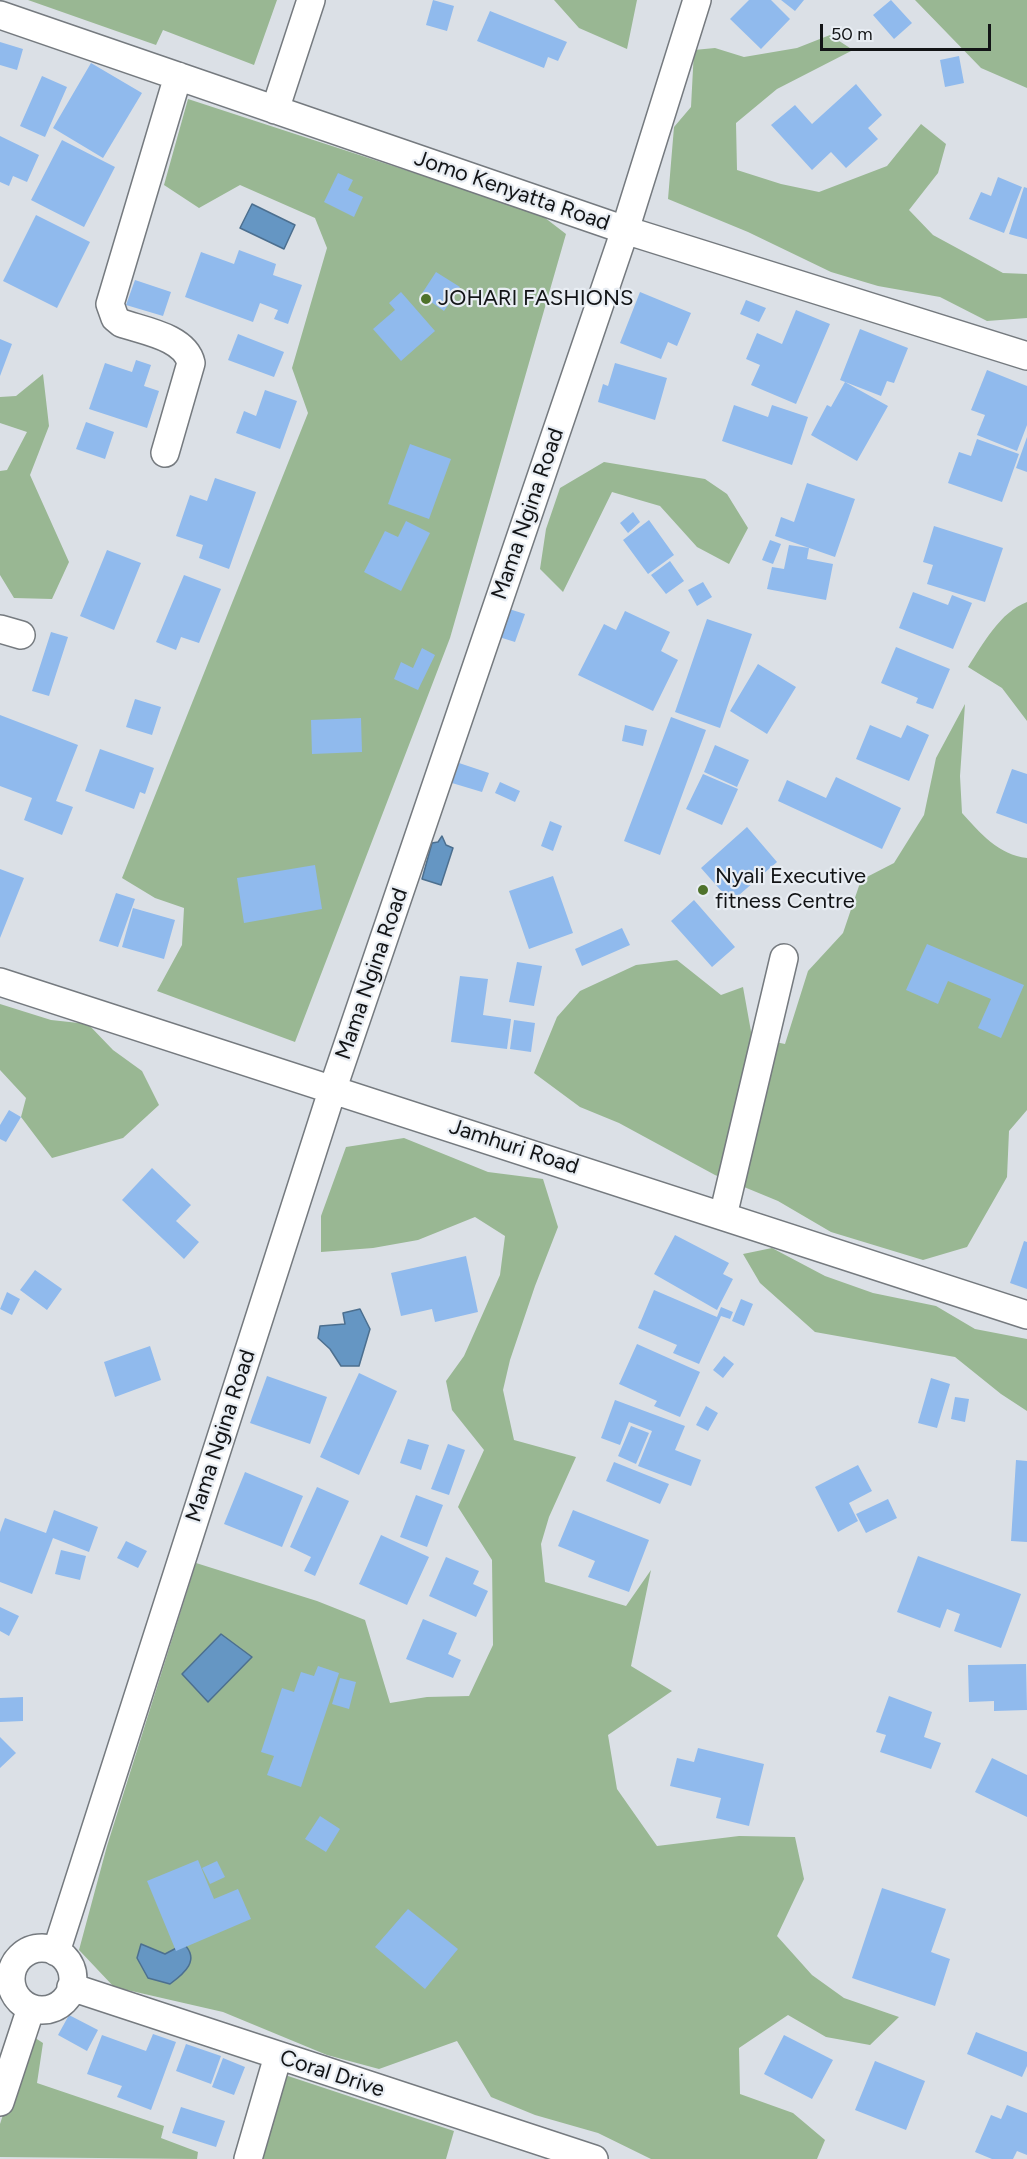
<!DOCTYPE html>
<html>
<head>
<meta charset="utf-8">
<style>
	body { margin:0 }
	#map { position:relative; width:1027px; height:2159px; overflow:hidden; background:#dbe0e6; font-family:Figtree,sans-serif }
	canvas { display:block }
	.scale { position:absolute; left:820px; top:24px; width:171px; height:27px; box-sizing:border-box; border:3px solid #121416; border-top:0; padding-left:8px; font-size:18px; line-height:21px; white-space:nowrap; color:#121416; -webkit-text-stroke:4px #e8edf3; paint-order:stroke }
</style>
</head>
<body>
<div id="map">
<canvas width="1027" height="2159"></canvas>
<div class="scale">50 m</div>
</div>
<script>
const context = document.querySelector('canvas').getContext('2d');
context.lineJoin = 'round';
function paint(path, color) {
  context.fillStyle = color;
  context.fill(path, 'evenodd');
}
function stroke(path, color, width, dash) {
  context.strokeStyle = color;
  context.lineWidth = width;
  context.lineCap = dash ? 'butt' : 'round';
  context.setLineDash(dash || []);
  context.stroke(path);
}
function write(font, color, halo, rows, align = 'center') {
  context.font = font + ' Figtree,sans-serif';
  context.lineWidth = 4.5;
  context.setLineDash([]);
  context.textBaseline = 'middle';
  context.strokeStyle = halo;
  context.fillStyle = color;
  for (const [text, x, y, turn = 0] of rows) {
    context.save();
    context.translate(x, y);
    context.rotate((+turn || 0) * Math.PI / 180);
    context.textAlign = isNaN(turn) ? turn : align;
    if (halo) context.strokeText(text, 0, 0);
    context.fillText(text, 0, 0);
    context.restore();
  }
}
const green = new Path2D(`
	M28 0H277L254 65 163 30 156 45Z
	M554 0H637L627 49 579 28Z
	M915 0H1027V88L981 68Z
	M830 35 853 50 777 89 736 123 737 170 781 184 819 192 887 166 921 124 946 144 938 173 909 210 933 235 1003 273 1027 274V318L987 321 940 297 878 286 831 272 748 232 668 199 674 127 691 107 694 50 715 48 744 57 797 48Z
	M188 99 540 214 566 234 450 638 295 1042 157 991 182 945 184 908 155 898 122 878 308 413 292 368 327 248 315 218 240 185 199 208 164 185Z
	M43 374 49 426 30 475 69 562 52 599 14 598 0 575V471L7 470 27 432 0 423V397L16 396Z
	M604 462 705 479 727 494 748 528 729 564 697 547 660 506 612 492 563 592 540 569 546 529 560 488Z
	M1027 602V721L1002 688 968 667C983 644 1000 612 1027 602Z
	M965 704 960 776 962 813C980 833 999 855 1027 858V1110L1009 1131 1007 1177 967 1247 923 1260 831 1232 778 1201 715 1175 619 1123 580 1107 534 1073 557 1017 580 991 636 965 677 960 721 995 743 987 752 1037 785 1044 808 971 843 933 861 880 894 863 924 815 936 758Z
	M0 1004 51 1020 88 1024 113 1050 142 1071 159 1105 123 1138 52 1158 21 1117 26 1098 0 1070Z
	M404 1138 488 1172 543 1179 558 1227 535 1286 510 1360 503 1390 514 1440 576 1457 549 1517 541 1544 545 1582 626 1606 651 1570 631 1666 672 1691 608 1735 617 1789 657 1846 739 1836 795 1837 804 1879 777 1936 812 1975 844 1998 899 2017 870 2045 826 2037 788 2015 739 2048 740 2094 793 2113 825 2140 817 2159H651L598 2133 535 2115 491 2097 457 2041 379 2069 327 2055 223 2012 114 1987 79 1950 107 1846 196 1563 317 1601 365 1620 390 1703 427 1697 469 1696 493 1645 492 1560 458 1507 484 1450 452 1410 446 1381 464 1356 500 1275 505 1236 475 1217 418 1240 373 1248 321 1252V1216L346 1147Z
	M772 1248 825 1276 873 1293 936 1306 975 1329 1027 1339V1411L1001 1394 955 1357 815 1332 760 1283 743 1254Z
	M29 2034 43 2043 37 2083 164 2126 161 2138 198 2152 197 2159 0 2157V2124Z
	M282 2074 454 2131 446 2159H254Z`);
const water = new Path2D(`
	M252 204 295 225 284 249 240 228Z
	M442 836 446 845 453 848 441 885 422 879 432 843 438 842Z
	M360 1309 370 1329 359 1366H341L330 1349 318 1338 320 1326 345 1324 343 1313Z
	M221 1634 252 1657 208 1702 182 1674Z
	M141 1944 165 1954 184 1944C200 1960 185 1973 170 1984L148 1978 137 1958Z`);
const building = new Path2D(`
	M433 0 454 6 447 31 426 25Z
	M749 0H771L790 19 761 49 730 19Z
	M781 0H804L795 11Z
	M891 0 912 23 894 39 873 15Z
	M490 11 567 42 558 61 548 57 544 68 477 41Z
	M0 42 23 49 17 70 0 65Z
	M959 56 964 83 945 87 940 60Z
	M91 63 142 93 103 158 53 128Z
	M42 76 67 87 45 137 20 126Z
	M856 84 882 115 868 128 878 139 846 168 831 152 812 170 771 125 795 105 812 124Z
	M0 136 39 155 27 182 13 176 9 186 0 182Z
	M62 140 115 167 84 227 31 200Z
	M338 173 353 180 348 190 363 197 354 217 324 202Z
	M998 177 1022 187 1004 233 969 219 981 192 991 196Z
	M1024 187 1027 188V239L1009 234Z
	M36 215 90 242 57 308 3 281Z
	M239 250 276 264 273 275 302 285 288 324 274 319 278 310 260 303 253 322 185 297 201 252 234 264Z
	M436 272 460 287 444 311 421 295Z
	M135 280 171 292 163 316 126 305Z
	M401 292 435 331 401 361 373 329 395 310 389 303Z
	M640 292 691 313 677 346 668 342 661 359 620 343Z
	M746 300 766 308 759 322 740 314Z
	M796 310 830 324 796 404 751 385 760 365 746 359 757 333 782 344Z
	M860 329 908 348 894 383 887 381 881 396 840 380Z
	M238 334 284 352 274 377 228 360Z
	M0 339 12 344 0 376Z
	M136 360 151 365 144 386 159 391 147 428 89 409 105 363 132 372Z
	M615 363 667 378 655 420 598 402 603 384 608 386Z
	M987 370 1027 386V425L1017 451 977 435 985 415 971 410Z
	M845 382 888 406 857 461 811 435 827 405 831 407Z
	M265 390 297 401 280 449 236 433 244 411 256 416Z
	M734 405 768 417 772 405 808 417 792 465 722 441Z
	M86 422 114 432 105 459 76 449Z
	M1027 437V472L1016 468Z
	M977 439 1019 454 1002 502 948 483 959 452 971 456Z
	M410 444 451 459 429 519 388 504Z
	M215 478 256 492 229 569 199 558 203 545 176 536 190 495 207 501Z
	M807 483 855 499 835 557 775 536 781 517 794 522Z
	M633 512 640 522 628 533 620 523Z
	M649 520 674 555 648 574 623 540Z
	M406 521 430 533 401 591 364 572 385 531 398 537Z
	M934 526 1003 548 985 602 927 584 933 565 923 562Z
	M770 540 781 544 773 564 762 560Z
	M789 545 809 548 807 559 833 564 826 600 767 589 772 567 784 569Z
	M107 550 141 563 114 630 80 616Z
	M670 561 684 581 666 594 651 575Z
	M184 575 221 589 199 643 181 637 176 650 156 642Z
	M703 582 712 597 697 606 688 590Z
	M913 592 948 605 952 595 972 603 953 649 899 628Z
	M509 609 525 614 515 642 499 637Z
	M625 611 670 632 661 651 678 660 653 711 578 675 604 624 616 630Z
	M707 619 752 634 720 728 675 712Z
	M51 632 68 637 49 696 32 691Z
	M896 647 950 669 933 709 916 703 918 698 881 683Z
	M422 648 435 655 418 690 394 679 401 662 413 668Z
	M758 664 796 687 767 734 730 711Z
	M135 699 161 707 152 735 126 727Z
	M0 715 78 745 56 801 73 807 62 835 24 820 32 798 0 786Z
	M671 717 706 730 660 855 624 841Z
	M361 718 362 752 312 754 311 720Z
	M625 725 647 730 643 746 622 741Z
	M870 725 901 738 907 725 929 735 909 781 856 759Z
	M715 745 749 760 737 787 704 772Z
	M100 749 154 768 145 794 140 792 134 809 85 791Z
	M459 763 489 773 482 792 452 783Z
	M1012 769 1027 774V824L996 813Z
	M703 774 738 789 722 825 686 809Z
	M836 777 901 808 882 849 778 801 787 780 826 798Z
	M500 782 520 791 515 802 495 793Z
	M550 821 562 826 553 851 541 846Z
	M747 827 777 862 731 902 701 868Z
	M315 865 322 909 244 923 237 878Z
	M0 869 24 878 0 938Z
	M553 876 573 933 529 949 509 891Z
	M116 893 135 899 118 947 99 941Z
	M694 900 735 947 712 967 671 921Z
	M133 908 175 920 164 959 122 947Z
	M622 928 630 945 582 966 575 949Z
	M927 944 1024 985 1001 1038 978 1028 991 999 948 981 938 1004 906 990Z
	M517 962 542 966 534 1006 509 1002Z
	M460 976 488 979 483 1015 511 1019 507 1049 451 1042Z
	M514 1020 535 1023 531 1052 510 1049Z
	M9 1110 21 1117 6 1142 0 1139V1125Z
	M152 1168 191 1205 176 1221 199 1242 184 1259 122 1200Z
	M675 1235 729 1263 723 1274 733 1279 717 1310 654 1274Z
	M1024 1241 1027 1242V1289L1010 1283Z
	M466 1256 478 1312 435 1322 432 1309 401 1316 391 1273Z
	M35 1270 62 1289 47 1310 20 1290Z
	M654 1290 717 1317 721 1307 733 1312 730 1319 721 1316 699 1364 673 1353 677 1345 638 1328Z
	M7 1292 20 1299 12 1315 0 1309Z
	M741 1299 753 1304 744 1326 732 1321Z
	M637 1344 700 1372 680 1417 654 1406 657 1401 619 1384Z
	M150 1346 161 1380 115 1397 104 1362Z
	M724 1356 734 1364 723 1378 713 1370Z
	M359 1373 397 1391 359 1475 320 1457Z
	M267 1376 327 1397 310 1444 250 1423Z
	M931 1378 950 1384 937 1428 918 1423Z
	M955 1397 969 1399 965 1422 951 1419Z
	M615 1400 685 1426 675 1450 701 1460 691 1486 638 1466 652 1431 629 1422 620 1445 601 1438Z
	M706 1406 718 1413 708 1431 696 1425Z
	M631 1426 649 1433 636 1464 618 1456Z
	M408 1439 429 1445 421 1470 400 1463Z
	M448 1444 465 1450 449 1495 431 1489Z
	M1016 1460 1027 1461V1542L1011 1541Z
	M614 1462 669 1484 660 1504 606 1481Z
	M858 1465 872 1491 849 1503 858 1521 838 1532 815 1487Z
	M245 1472 303 1496 282 1547 224 1524Z
	M317 1487 349 1501 315 1576 304 1571 311 1557 290 1547Z
	M416 1495 443 1505 427 1547 400 1537Z
	M888 1499 897 1518 866 1533 856 1514Z
	M54 1510 98 1527 89 1552 53 1538 32 1594 0 1582V1532L5 1518 46 1533Z
	M573 1510 649 1540 629 1592 588 1577 595 1561 558 1546Z
	M381 1535 429 1557 407 1605 359 1584Z
	M126 1541 147 1551 138 1568 117 1558Z
	M61 1550 86 1556 80 1580 55 1574Z
	M918 1556 1021 1594 1001 1648 954 1631 960 1614 947 1609 940 1628 897 1612Z
	M446 1557 479 1571 473 1584 488 1591 476 1617 429 1596Z
	M0 1607 19 1616 9 1636 0 1631Z
	M423 1619 457 1633 448 1654 461 1660 453 1678 406 1659Z
	M1026 1664 1027 1710 994 1711V1701L969 1702 968 1665Z
	M318 1666 339 1673 301 1787 267 1775 274 1756 261 1752 282 1688 294 1692 301 1672 314 1676Z
	M340 1678 356 1682 349 1709 332 1704Z
	M889 1696 932 1712 924 1737 941 1743 931 1769 880 1752 886 1735 876 1732Z
	M23 1697V1721L0 1722V1698Z
	M0 1737 16 1753 0 1768Z
	M698 1748 764 1764 749 1826 716 1818 721 1798 670 1786 677 1758 694 1762Z
	M992 1758 1027 1775V1817L975 1792Z
	M320 1816 340 1829 326 1852 305 1839Z
	M198 1860 214 1899 238 1889 251 1919 176 1951 147 1881Z
	M217 1861 225 1877 210 1884 202 1868Z
	M882 1888 946 1909 931 1952 950 1959 935 2006 852 1978Z
	M408 1909 458 1949 425 1989 375 1947Z
	M69 2015 98 2030 87 2051 58 2035Z
	M976 2032 1027 2052V2066L1022 2077 967 2054Z
	M153 2034 176 2042 151 2110 117 2097 122 2086 87 2074 102 2035 146 2051Z
	M784 2035 833 2060 812 2099 764 2074Z
	M186 2044 221 2056 211 2084 176 2071Z
	M223 2058 245 2067 234 2095 212 2087Z
	M875 2061 925 2081 906 2130 855 2110Z
	M1007 2105 1027 2113V2155L1017 2151 1013 2159H992L975 2152 991 2115 1001 2119Z
	M181 2107 225 2121 216 2147 172 2133Z`);
const minor = new Path2D(`
	M0 15 625 230 1027 356
	M275 110 311 0
	M165 453 191 363C185 337 144 331 121 323L115 318 110 304 178 76
	M0 629 21 635
	M0 982 1027 1315
	M723 1216 784 958
	M11 1979a31 31 0 1 1 62 0a31 31 0 1 1-62 0Z
	M56 1952 333 1088 625 230 697 0
	M71 1987 594 2159
	M0 2102 31 2008
	M248 2159 278 2056`);
const markers = [
	[426,299,6,"#4e722b"],
	[703,890,6,"#4e722b"]
];
const streetNames = [
	["Jomo Kenyatta Road",512,191,19],
	["Mama Ngina Road",528,514,-71],
	["Mama Ngina Road",372,974,-71],
	["Jamhuri Road",514,1147,18],
	["Mama Ngina Road",221,1436,-72],
	["Coral Drive",332,2074,18]
];
const poiNames = [
	["JOHARI FASHIONS",438,299],
	["Nyali Executive",715,877],
	["fitness Centre",715,902]
];
paint(green, '#99b793');
paint(water, '#6596c3');
stroke(water, '#4c6f8f', 1.5);
paint(building, '#90baed');
stroke(minor, '#757a7f', 30);
stroke(minor, '#fff', 27);
for (const [x, y, r, color] of markers) {
  const dot = new Path2D();
  dot.arc(x, y, r, 0, 2 * Math.PI);
  context.fillStyle = color;
  context.fill(dot);
  stroke(dot, '#e8edf3', 2);
}
write('22px', '#121416', '#e8edf3', streetNames);
write('22px', '#121416', '#e8edf3', poiNames, 'left');
</script>
</body>
</html>
